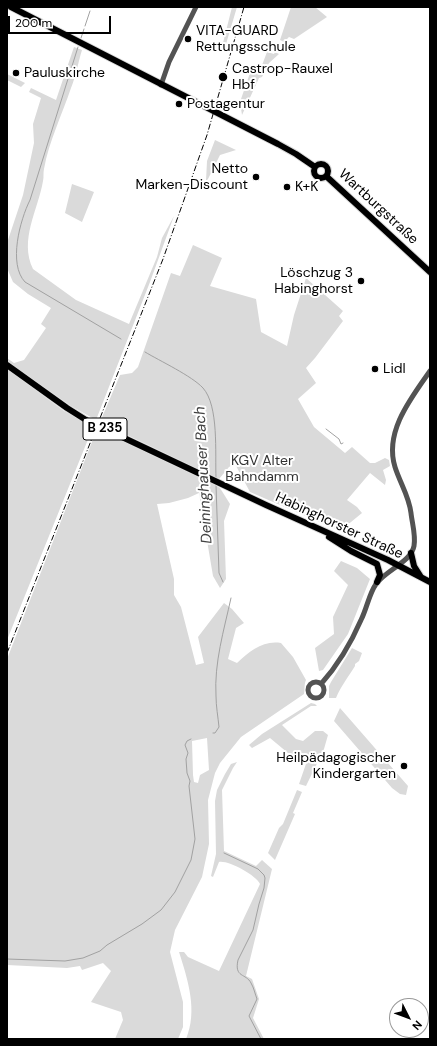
<!DOCTYPE html>
<html>
<head>
<meta charset="utf-8">
<style>
	body { margin:0 }
	#map { position:relative; width:437px; height:1046px; overflow:hidden; background:#fff; font-family:"DM Sans",sans-serif }
	canvas { display:block }
	.frame { position:absolute; inset:0; border:8px solid #000; pointer-events:none }
	.north { position:absolute; left:389px; top:998px; width:40px; height:40px; box-sizing:border-box; background:#fff; border:1px solid #999; border-radius:50%; rotate:132deg; font-size:11px; font-weight:700; line-height:16px; text-align:center; color:#000 }
	.north::after { content:''; display:block; margin:auto; width:14px; height:18px; background:#000; clip-path:polygon(50% 0,100% 100%,50% 72%,0 100%) }
	.scale { position:absolute; left:8px; top:16px; width:103px; height:18px; box-sizing:border-box; border:2px solid #000; border-top:0; padding-left:5px; font-size:12px; line-height:14px; white-space:nowrap; color:#000; -webkit-text-stroke:3px #fff; paint-order:stroke }
</style>
</head>
<body>
<div id="map">
<canvas width="437" height="1046"></canvas>
<div class="frame"></div>
<div class="north">N</div>
<div class="scale">200 m</div>
</div>
<script>
const context = document.querySelector('canvas').getContext('2d');
context.lineJoin = 'round';
function paint(path, color) {
  context.fillStyle = color;
  context.fill(path, 'evenodd');
}
function stroke(path, color, width, dash) {
  context.strokeStyle = color;
  context.lineWidth = width;
  context.lineCap = dash ? 'butt' : 'round';
  context.setLineDash(dash || []);
  context.stroke(path);
}
function write(font, color, halo, rows, align = 'center') {
  context.font = font + ' "DM Sans",sans-serif';
  context.lineWidth = 4;
  context.setLineDash([]);
  context.textBaseline = 'middle';
  context.strokeStyle = halo;
  context.fillStyle = color;
  for (const [text, x, y, turn = 0] of rows) {
    context.save();
    context.translate(x, y);
    context.rotate((+turn || 0) * Math.PI / 180);
    context.textAlign = isNaN(turn) ? turn : align;
    if (halo) context.strokeText(text, 0, 0);
    context.fillText(text, 0, 0);
    context.restore();
  }
}
const green = new Path2D(`
	M232 7H237L226 44 223 43Z
	M291 7H315L327 17 294 39 289 37 284 42 280 40Z
	M74 47 82 50C78 63 76 76 71 88 62 115 49 141 44 169 43 173 44 177 43 181 38 210 19 240 33 269L76 300 129 324 157 257 162 238 174 216 150 282 96 420 71 406 7 361V358L14 363 24 360 46 328 41 324 51 308 28 294 13 282 7 268V243L23 195 34 143 33 124 41 98 29 92 31 88 56 100Z
	M267 52 274 54 275 52 279 54 269 63 262 77 259 78 242 115 240 102 251 70 259 73Z
	M7 74 25 83 21 87 7 80Z
	M215 140 236 150 220 155 208 179 206 181 207 161Z
	M72 184 94 192 82 222 65 213Z
	M193 245 222 258 210 286 256 299 261 332 287 346 294 315 306 278 343 311 339 316 343 321 315 358 306 368 316 383 298 399 314 427 345 453 352 447 370 463H375L385 458 389 460 390 466 383 470 386 480 385 485 370 473 347 500 357 507 362 513 340 531 250 492 235 464 229 467 219 479 100 422 120 375 132 373 138 367 171 273 180 276Z
	M7 369 64 411 93 427 7 640Z
	M97 429 213 484 220 488 230 504 224 521 226 579 220 588 213 576 199 493 188 498 169 503 157 504 174 579V595L181 607 196 665 204 663 198 637 224 603 232 609 244 623 236 628 228 659 237 663C250 651 263 640 281 643L293 657 306 680C304 684 305 689 304 694L241 737 220 763 215 773 208 800 209 844 202 877 175 930 170 952 183 1002V1027L178 1039H115L123 1020 121 1012 91 1002 111 971 103 963 82 970 80 966 67 968 7 965V659ZM207 738 209 770 200 775 198 783 194 782 193 775 192 741Z
	M341 561 357 568 370 579 348 634 323 670 319 671 315 648 334 634 333 617 348 585 334 571Z
	M352 648 362 653 359 661 355 664V666C349 676 341 686 336 698H329V686L331 682Z
	M311 703 315 704 317 706H311L282 725 296 739 303 741 315 731H323L328 735 324 749 306 786 299 784 307 761 288 753 270 738 252 748 249 745 262 734Z
	M340 708 408 786 406 795 400 794 392 788 334 721Z
	M237 762 233 768 222 790 224 851 256 866 262 860 272 869 246 976 252 979 259 999 253 1018 264 1039H186C198 1011 188 980 179 952H184L188 957 219 971 260 884C256 875 228 860 219 862L213 877 211 876 216 854 215 801 217 790 225 774 231 764Z
	M297 790 302 792 293 813 295 814 275 860 268 853 279 828 283 824Z`);
const stream = new Path2D(`
	M85 26 90 11
	M81 38 84 29
	M78 47 30 200C20 220 8 264 25 282L121 339
	M145 352C160 361 192 376 203 388 219 406 215 453 216 478
	M326 429 339 439 341 444 343 443
	M216 485 219 573 223 582
	M213 733H215L219 727C218 717 216 706 216 696 214 663 224 630 231 598
	M224 853 258 869 264 875 265 878 264 888 259 904 253 930 238 960C234 978 246 973 251 983 254 988 255 994 257 999L249 1016 261 1039
	M7 959 65 961 83 958 100 951 107 945 142 924 161 910 175 892 191 860 195 839 189 786 190 781 187 773 186 759 188 753 185 745 187 741 191 739`);
const minor = new Path2D(`
	M161 85 169 62 196 7
	M308 690a8 8 0 1 1 16 0a8 8 0 1 1-16 0Z
	M321 684C338 665 351 643 361 620 367 608 369 594 376 584 386 570 411 562 414 546 416 535 412 523 411 513 409 496 400 483 395 467 384 432 411 398 430 371`);
const major = new Path2D(`
	M11 7 278 144 296 154 315 167
	M314 171a7 7 0 1 1 14 0a7 7 0 1 1-14 0Z
	M326 176 430 272
	M7 365 67 408 86 420 266 505 388 560 430 582
	M329 537 351 551 377 564 380 575 377 582
	M411 553 414 566 421 577`);
const rail = new Path2D(`
	M7 653 163 259 207 135 244 7`);
const markers = [
	[188,39,4,"#000"],
	[16,73,4,"#000"],
	[223,77,5,"#000"],
	[179,104,4,"#000"],
	[256,177,4,"#000"],
	[287,187,4,"#000"],
	[361,281,4,"#000"],
	[375,369,4,"#000"],
	[404,766,4,"#000"]
];
const shields = [
	[105,429,44]
];
const shieldNames = [
	["B 235",105,429]
];
const poiNames = [
	["VITA-GUARD",196,31],
	["Rettungsschule",196,47],
	["Castrop-Rauxel",232,69],
	["Hbf",232,85],
	["Pauluskirche",24,73],
	["Postagentur",187,104],
	["Netto",248,169,"right"],
	["Marken-Discount",248,185,"right"],
	["K+K",295,187],
	["Löschzug 3",353,273,"right"],
	["Habinghorst",353,289,"right"],
	["Lidl",383,369],
	["Heilpädagogischer",396,758,"right"],
	["Kindergarten",396,774,"right"]
];
const streetNames = [
	["Wartburgstraße",378,207,43],
	["Habinghorster Straße",339,526,25]
];
const parkNames = [
	["KGV Alter",262,461],
	["Bahndamm",262,477]
];
const waterNames = [
	["Deininghauser Bach",204,475,-93]
];
paint(green, '#dadada');
stroke(stream, '#a1a1a1', 1);
stroke(major, '#dbdbdb', 8);
stroke(minor, '#535353', 5);
stroke(major, '#000', 6);
stroke(rail, '#000', 1, [6, 2, 1, 2]);
for (const [x, y, r, color] of markers) {
  const dot = new Path2D();
  dot.arc(x, y, r, 0, 2 * Math.PI);
  context.fillStyle = color;
  context.fill(dot);
  stroke(dot, '#fff', 1.5);
}
for (const [x, y, w] of shields) {
  const box = new Path2D();
  box.roundRect(x - w / 2, y - 11, w, 22, 3);
  context.fillStyle = '#fff';
  context.fill(box);
  stroke(box, '#000', 1);
}
write('bold 13px', '#000', null, shieldNames);
write('14px', '#000', '#fff', poiNames, 'left');
write('14px', '#000', '#fff', streetNames);
write('14px', '#313131', '#fff', parkNames);
write('italic 15px', '#424242', '#fff', waterNames);
</script>
</body>
</html>
